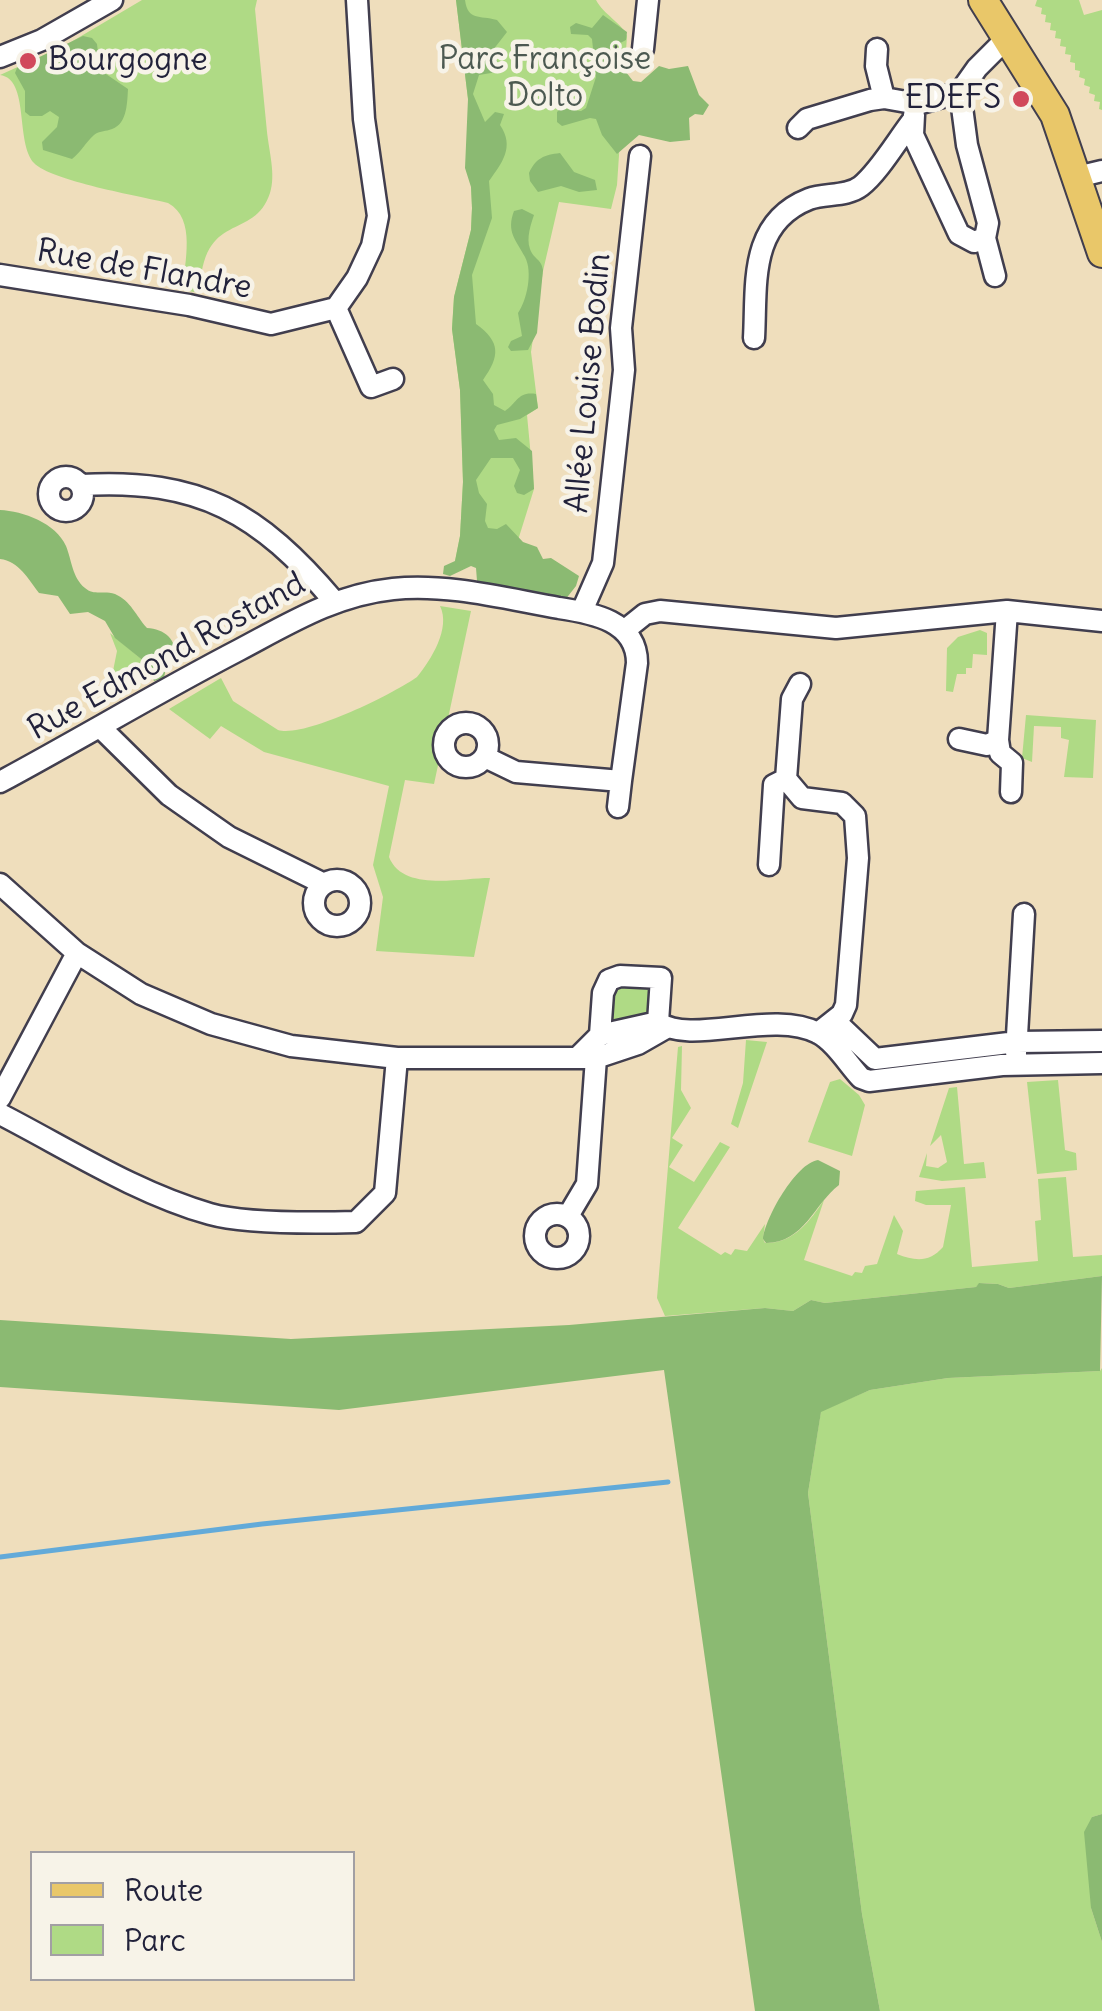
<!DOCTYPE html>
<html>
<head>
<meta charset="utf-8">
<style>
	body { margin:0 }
	#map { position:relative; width:1102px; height:2011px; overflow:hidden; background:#efdebc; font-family:Delius,sans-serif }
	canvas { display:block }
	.legend { position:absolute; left:30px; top:1851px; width:325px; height:130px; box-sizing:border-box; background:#f7f3e8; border:2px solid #a29fa3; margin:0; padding:12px 18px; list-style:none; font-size:30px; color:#22223b }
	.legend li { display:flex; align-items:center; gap:20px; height:50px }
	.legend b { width:50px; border:2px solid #a29fa3 }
</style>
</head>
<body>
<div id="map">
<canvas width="1102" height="2011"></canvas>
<ul class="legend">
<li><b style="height:12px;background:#e9c769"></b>Route</li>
<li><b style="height:28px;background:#afda85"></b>Parc</li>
</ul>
</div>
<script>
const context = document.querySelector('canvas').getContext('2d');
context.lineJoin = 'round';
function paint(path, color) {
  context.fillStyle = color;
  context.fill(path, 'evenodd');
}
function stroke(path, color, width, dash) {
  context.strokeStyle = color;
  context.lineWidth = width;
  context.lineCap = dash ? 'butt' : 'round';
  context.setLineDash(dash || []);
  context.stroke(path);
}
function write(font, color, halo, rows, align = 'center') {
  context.font = font + ' Delius,sans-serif';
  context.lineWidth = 9;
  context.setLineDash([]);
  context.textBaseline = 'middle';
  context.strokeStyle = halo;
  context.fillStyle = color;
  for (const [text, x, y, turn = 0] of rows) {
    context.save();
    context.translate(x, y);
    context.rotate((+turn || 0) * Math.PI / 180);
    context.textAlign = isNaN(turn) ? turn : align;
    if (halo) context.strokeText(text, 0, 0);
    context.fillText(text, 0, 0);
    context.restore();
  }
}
const green = new Path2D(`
	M142 0H257L255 9C259 50 263 91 267 132 269 151 276 175 270 193 254 242 202 209 200 293L183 290C184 262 197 219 168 203 140 196 51 181 34 163 15 142 30 79 0 75L66 45Z
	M456 0H596C604 15 621 22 627 36L617 185 611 209 559 202 543 271 531 352 538 408 527 415 534 489 509 569 455 561 460 536 463 482 460 390 452 329 454 297 471 230 472 208 468 99Z
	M1037 0H1079L1084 15 1102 10V110L1099 109 1100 102 1094 101 1095 95 1089 93 1090 87 1084 85 1085 79 1079 77 1080 71 1075 70V63L1070 62 1071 55 1065 54 1066 47 1060 46 1061 39 1055 38 1056 31 1050 30 1051 23 1045 22 1046 15 1041 14 1042 8 1035 6Z
	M440 606 471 611 434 784 405 780 389 857C403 892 459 878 490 878L474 957 376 951 383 897 373 865 389 786 264 752 221 726 210 739 169 709 221 678 233 701 278 730C305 738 393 694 417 677 431 660 451 628 440 606Z
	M980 630 987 633V655L973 654 972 668H966V674H957L953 692 946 691 947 648 958 637Z
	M110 633 146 663 140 688 112 676 117 651Z
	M1026 715 1096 720 1093 778 1064 777 1069 740 1061 738V727L1034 726 1032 762 1022 758Z
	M617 986 649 989V1018L610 1027 611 996Z
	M746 1040 767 1042 738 1128 731 1124 743 1083Z
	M682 1046 681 1090 691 1108 672 1138 683 1145 669 1167 694 1182 720 1142 730 1147 678 1228 721 1255 725 1252 731 1255 735 1249 747 1251 765 1224 763 1239 765 1243C793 1244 810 1221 824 1200L804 1260 852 1276 855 1272 862 1273 865 1266 877 1264 894 1215 903 1231 897 1254C915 1261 929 1263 943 1247L951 1205H926L915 1201 916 1191 965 1187 972 1267 1038 1261 1035 1221 1041 1220 1038 1179 1066 1177 1073 1257 1102 1255V1276L1009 1288 998 1284 980 1283 976 1287 825 1303 811 1300 793 1311 765 1308 665 1316 657 1298 678 1047Z
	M840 1079 859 1095 865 1105 852 1156 808 1142 830 1082Z
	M1058 1080 1065 1150 1076 1153 1077 1170 1037 1174 1027 1082Z
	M957 1087 964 1164 984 1162 986 1178 942 1181 919 1177 927 1153 926 1166 938 1168 947 1162 941 1135 930 1146 949 1088Z
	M1102 1368V1814L1092 1817 1091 1908 1102 1942V2011H880L862 1914 808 1493 821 1411 870 1390 948 1378 1100 1371Z`);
const forest = new Path2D(`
	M456 0H465C468 21 479 15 497 20L507 32 493 50 498 63 497 72 479 75 473 94 485 122 495 112 504 114 500 125C515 147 502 163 489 181L492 218 472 275 476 324C501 342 500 356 483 380L493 394 494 405 505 411C517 403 518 391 536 394L538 408 520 419 497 425 494 430 499 440 516 438 532 451 534 489 524 495 517 493 514 486 520 470 513 458H491L476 480 479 493 487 504 485 521 488 528 497 529 506 524 523 542 537 547 543 559 551 558 579 576 576 586 565 600C551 596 534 588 520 594L504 592 493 584 481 585 477 581 476 568 471 566 450 576 443 574 444 566 455 561 460 536 463 482 460 390 452 329 454 297 471 230 472 208 471 187 465 168 468 99Z
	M603 15 627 32 626 40 609 49 610 62 622 67 633 81 641 82 659 66 669 69 688 66 699 95 709 105 703 115 695 114 689 118 690 140 670 142 639 135 617 154 602 135 596 119 590 118 562 126 557 122V112L561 108 581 111 586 108 596 77 592 39 588 35 571 34 570 27 576 23 592 28Z
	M83 36 92 38 97 44 100 70 128 89C127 105 127 126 109 130 105 131 97 132 94 135 86 142 81 152 72 159L43 150 42 142 57 127 59 117 50 111 42 116H30L25 112V91L15 73 17 68Z
	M560 153 574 172 595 180 597 190 579 192 561 186 538 192 530 181 529 173C536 158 544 155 560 153Z
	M522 209 534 215C531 224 526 238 530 249 534 260 541 258 543 270L537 333 528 350 511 351 508 347 511 341 522 336 518 313C527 300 533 272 525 257 516 240 506 232 514 211Z
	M0 510C23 511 56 523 66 546 72 561 72 577 85 588 94 596 104 590 115 594 131 601 136 616 147 628 164 629 178 639 174 658L167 662 164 678 154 681 146 663 115 638 105 621 88 612 70 614 58 596 39 593C28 579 19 561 0 559Z
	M818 1160 840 1171 839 1185C814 1204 804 1243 766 1243L763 1239C765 1218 796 1163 818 1160Z
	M1102 1276 1100 1371 948 1378 870 1390 821 1412 808 1493 862 1914 880 2011H755L664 1370 339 1410 0 1387V1320L291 1339 569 1325 765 1308 793 1311 811 1300 825 1303 976 1287 979 1283 998 1284 1009 1288Z
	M1102 1814V1942L1091 1908 1084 1832 1092 1817Z`);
const stream = new Path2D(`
	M0 1557 262 1524 668 1482`);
const minor = new Path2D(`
	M643 49 648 0
	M877 49 876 66 884 98
	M0 57 42 40 112 0
	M960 92 967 145 988 223 985 238 995 276
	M914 115 913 135 959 234 974 242 985 238
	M798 128 807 119 870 100 884 98 918 104 960 92 977 68 1007 38
	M1077 177 1102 171
	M0 275 189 305 271 324 336 308 357 278 372 246 378 216 364 119 357 0
	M336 308 371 387 393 379
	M754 338C757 285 748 223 809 199 825 193 847 197 861 186 879 172 898 139 913 120
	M49 494a17 17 0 1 1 34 0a17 17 0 1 1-34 0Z
	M81 485C200 478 259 513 334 601
	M582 611 603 563 624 370 621 328 640 156
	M625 630 645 614 660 611 836 628 1007 611 1102 621
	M800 684 792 699 786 779 802 798 842 803 855 816 858 858 846 1005 842 1014 818 1033
	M444 745a22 22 0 1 1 44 0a22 22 0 1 1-44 0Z
	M101 728 169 795 229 837 324 884
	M959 739 987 745 998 740 1007 611
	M998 740 1000 753 1012 763 1011 792
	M0 782C80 739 158 692 239 650 290 623 335 595 393 589 447 583 507 599 559 608 593 613 637 621 637 663L621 781 516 772 485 757
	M618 807 621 781
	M769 865 774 785 786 779
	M314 903a23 23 0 1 1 46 0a23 23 0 1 1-46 0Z
	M0 884 77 953 141 994 211 1024 291 1046 397 1058H596L638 1044 666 1028
	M835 1021 875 1059 1017 1042 1102 1041
	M600 1035 603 993 609 980 620 976 661 978 658 1022
	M1016 1053 1024 914
	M578 1057 600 1035 658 1022C691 1046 772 1009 818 1033 835 1042 848 1064 861 1078L869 1081 1002 1065 1102 1063
	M0 1098 77 953
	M0 1114C68 1149 136 1193 210 1214 246 1224 317 1223 356 1222L385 1193 397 1058
	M535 1236a22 22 0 1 1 44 0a22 22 0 1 1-44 0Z
	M568 1216 587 1184 596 1058`);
const major = new Path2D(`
	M983 0 1055 115 1102 253`);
const markers = [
	[28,61,10,"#d1495b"],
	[1021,99,10,"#d1495b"]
];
const parkNames = [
	["Parc Françoise",545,60],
	["Dolto",545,97]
];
const poiNames = [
	["Bourgogne",48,61],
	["EDEFS",1001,99,"right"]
];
const streetNames = [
	["Rue de Flandre",144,270,10],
	["Allée Louise Bodin",589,383,-85],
	["Rue Edmond Rostand",167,657,-29]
];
paint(green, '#afda85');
paint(forest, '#8bba72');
stroke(stream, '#62aad9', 5);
stroke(minor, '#413e4e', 25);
stroke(major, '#413e4e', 32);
stroke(minor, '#fff', 20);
stroke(major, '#e9c769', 28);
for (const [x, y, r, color] of markers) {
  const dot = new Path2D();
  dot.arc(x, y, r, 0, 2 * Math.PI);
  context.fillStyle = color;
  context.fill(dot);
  stroke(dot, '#f7f3e8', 4);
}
write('32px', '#4c5951', '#f7f3e8', parkNames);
write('32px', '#22223b', '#f7f3e8', poiNames, 'left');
write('32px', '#22223b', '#f7f3e8', streetNames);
</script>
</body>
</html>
